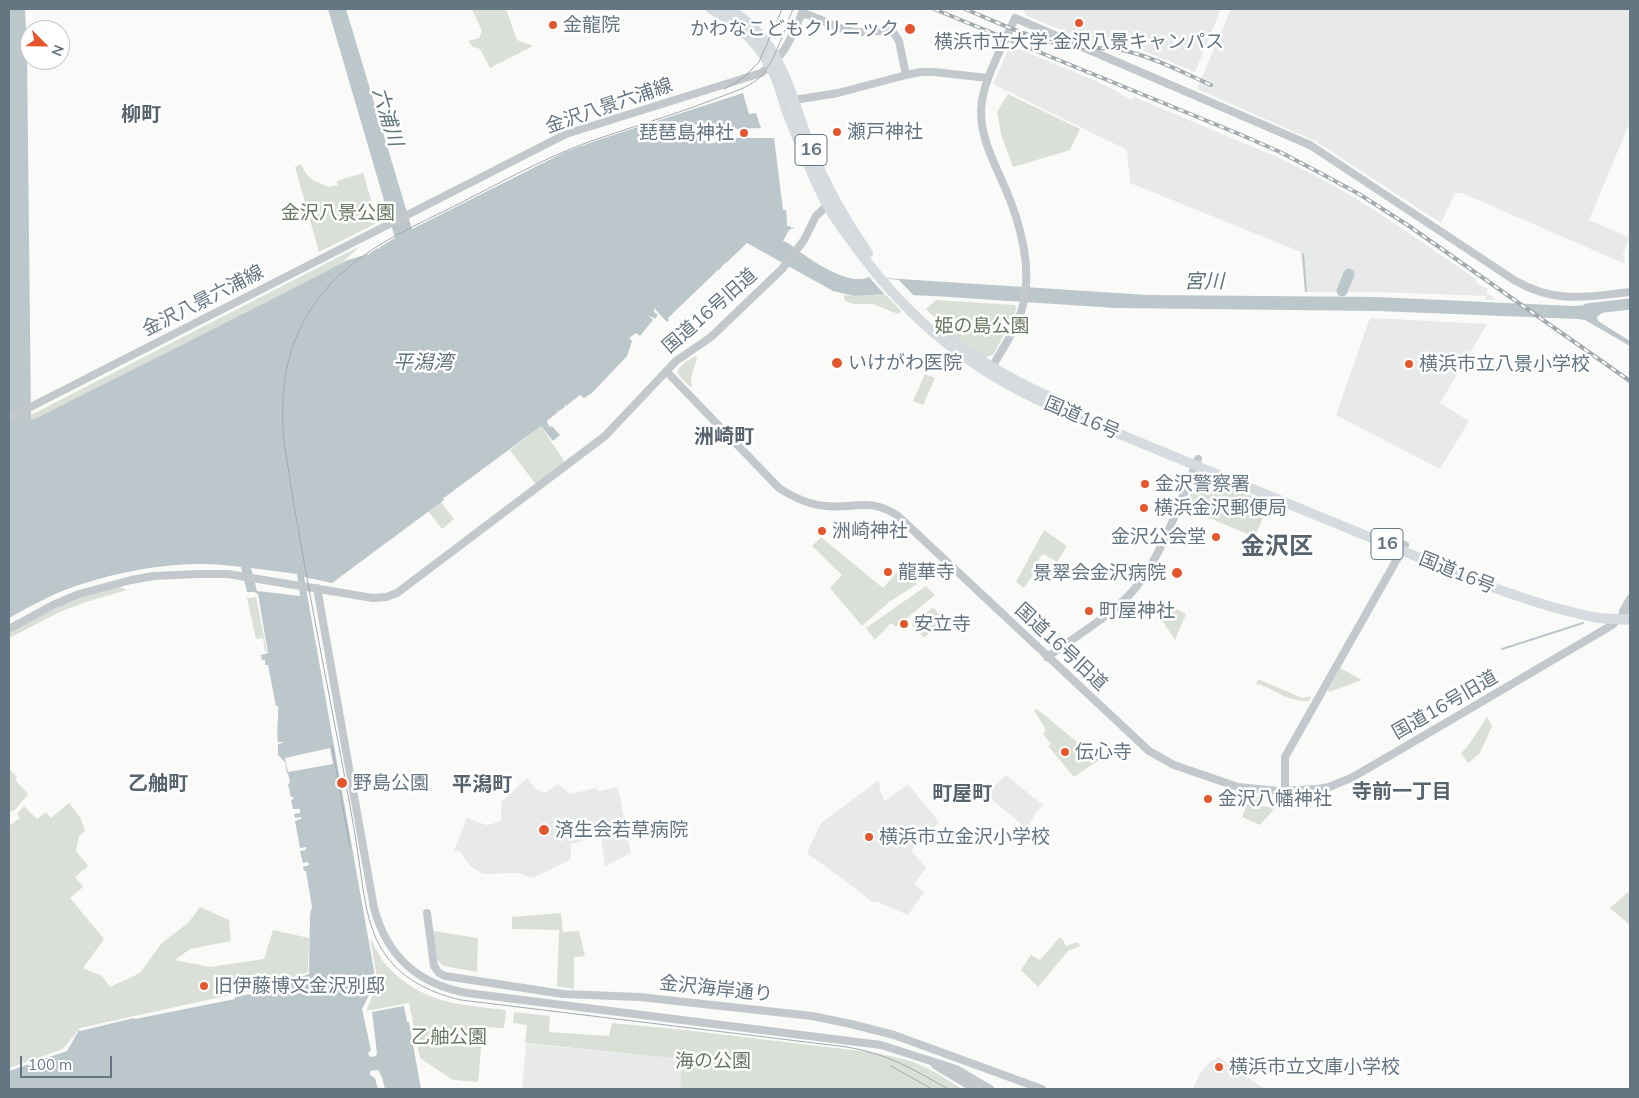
<!DOCTYPE html>
<html>
<head>
<meta charset="utf-8">
<style>
	body { margin:0 }
	#map { position:relative; width:1639px; height:1098px; overflow:hidden; background:#fafaf8; font-family:Mulish,sans-serif }
	canvas { display:block }
	.frame { position:absolute; inset:0; border:10px solid #657683; pointer-events:none }
	.north { position:absolute; left:20px; top:20px; width:50px; height:50px; box-sizing:border-box; background:#fff; border:1px solid #c1c8cd; border-radius:50%; rotate:113deg; font-size:14px; font-weight:700; line-height:20px; text-align:center; color:#657683 }
	.north::after { content:''; display:block; margin:auto; width:18px; height:22px; background:#e4572e; clip-path:polygon(50% 0,100% 100%,50% 72%,0 100%) }
	.scale { position:absolute; left:20px; top:1056px; width:92px; height:22px; box-sizing:border-box; border:2px solid #657683; border-top:0; padding-left:6px; font-size:15px; line-height:18px; white-space:nowrap; color:#657683; -webkit-text-stroke:4px #fff; paint-order:stroke }
</style>
</head>
<body>
<div id="map">
<canvas width="1639" height="1098"></canvas>
<div class="frame"></div>
<div class="north">N</div>
<div class="scale">100 m</div>
</div>
<script>
const context = document.querySelector('canvas').getContext('2d');
context.lineJoin = 'round';
function paint(path, color) {
  context.fillStyle = color;
  context.fill(path, 'evenodd');
}
function stroke(path, color, width, dash) {
  context.strokeStyle = color;
  context.lineWidth = width;
  context.lineCap = dash ? 'butt' : 'round';
  context.setLineDash(dash || []);
  context.stroke(path);
}
function write(font, color, halo, rows, align = 'center') {
  context.font = font + ' Mulish,"Noto Sans JP",sans-serif';
  context.lineWidth = 5;
  context.setLineDash([]);
  context.textBaseline = 'middle';
  context.strokeStyle = halo;
  context.fillStyle = color;
  for (const [text, x, y, turn = 0] of rows) {
    context.save();
    context.translate(x, y);
    context.rotate((+turn || 0) * Math.PI / 180);
    context.textAlign = isNaN(turn) ? turn : align;
    if (halo) context.strokeText(text, 0, 0);
    context.fillText(text, 0, 0);
    context.restore();
  }
}
const built = new Path2D(`
	M1023 9H1221L1195 72 1120 41 1116 32 1113 30 1111 37 1088 41 1027 16Z
	M1231 9H1630V122L1589 220 1630 238 1623 253 1625 264 1462 193H1455L1441 223 1315 141 1197 89Z
	M1010 45 1105 85 1132 100 1134 97 1277 157 1320 178 1357 199 1406 231 1477 280 1476 283 1488 289 1486 293 1495 298 1494 300H1486V296L1376 292H1305L1301 252 1130 183 1127 150 993 84Z
	M1370 318 1487 324 1440 403 1469 421 1440 469 1336 415Z
	M1006 775 1043 805 1036 812 1027 829 985 794Z
	M527 778 536 789 545 793 558 784 570 794 596 788 599 791 618 787 631 853 605 866 601 836 571 844V859L544 873 531 878 519 873 483 874 470 866 460 852 454 850 467 818 486 825 492 824 501 820V802Z
	M879 780 880 790 885 801 908 784 939 822 911 850 926 868 914 884 924 892 908 915 877 902H872L851 885 808 854V850L821 823Z
	M526 1044 686 1059 683 1089H522Z
	M1219 1057 1265 1089H1193L1200 1073 1211 1061Z`);
const green = new Path2D(`
	M472 9H506L517 40 533 46 490 68 480 49 473 47 468 41 479 38 482 31Z
	M1008 94 1080 129 1070 150 1013 167 1001 134 997 112Z
	M301 164C308 180 314 181 330 187L338 185 337 181 363 173 377 219 375 224 319 252 295 167Z
	M360 246 339 266 34 422 31 420V415Z
	M885 294 901 311 898 314 873 304H854L845 301 843 295 854 296Z
	M936 300 1015 305 1016 307 1015 314 993 355 986 357C967 349 941 324 926 309Z
	M695 356 697 358 691 377 692 386 690 387 677 373C679 365 689 360 695 356Z
	M925 374 935 378 923 405 913 401Z
	M541 426 566 464 537 486 510 450Z
	M1199 474 1269 503 1255 537 1185 508Z
	M441 502 454 519 442 529 428 511Z
	M1044 530 1067 546 1057 562 1043 554 1033 567 1036 570 1024 588 1016 582Z
	M821 537 883 588 899 570 917 584 889 602 862 626 830 588 842 575 812 546Z
	M118 586 127 590 86 602 62 611 9 638V633L47 612 82 597Z
	M926 586 935 595 896 627 891 623 875 640 866 628Z
	M256 597 267 652H265L263 638 256 639 247 598Z
	M1155 602H1164L1186 614 1175 640 1154 608Z
	M933 607 940 616V622L924 638 912 625Z
	M1340 668 1362 680 1329 692 1328 690Z
	M1258 679 1302 698 1311 696 1309 701C1285 702 1276 688 1256 684Z
	M1037 709 1099 760 1074 777 1048 746 1051 744 1043 734 1046 730 1034 710Z
	M1487 717 1492 726 1480 753 1468 763 1461 753 1468 746Z
	M9 769 17 777 15 780 28 794 15 810 9 812Z
	M1250 796 1261 797 1260 806 1275 808 1260 825 1242 817Z
	M69 803 80 817 85 831 79 836 76 851 88 866 75 877 83 887 70 898 104 939 83 968 102 976 110 987 140 973 161 944 189 922 200 907 229 920 231 941 190 949 175 960 210 967 264 959 273 930 309 938 308 972 271 986 80 1028 63 1049 9 1068V826L20 818 17 814 24 806 37 819 46 812 51 818Z
	M1627 893H1630V925L1610 908Z
	M561 913 563 932 579 931 585 956 574 957V989L557 986 559 930 512 929V917Z
	M433 931 478 938 477 972 444 966 437 960Z
	M1059 938H1062L1066 946 1078 942 1080 946 1068 951 1038 987 1021 970 1031 955 1040 960Z
	M370 939C375 947 380 957 386 965 422 1004 458 1004 506 1010L504 1028 483 1027 478 1082 453 1080 420 1058 409 1003 366 1011 378 983Z
	M514 1012 550 1016 549 1032 609 1036 612 1023 685 1030 877 1053 911 1061 933 1071 962 1089H680L683 1059 525 1043 527 1025 513 1023Z`);
const water = new Path2D(`
	M9 9H25L27 51 31 419 33 420 271 300 348 260 368 254 369 255 370 253 378 248 379 249 380 247 395 238 328 9H346L412 229 565 152 595 141 743 93 749 114 756 113 761 128 731 129 721 133V130L715 124 709 123C703 127 701 130 702 138 708 146 717 145 721 135H724V137L731 138H774L783 210H786L787 218H785L787 219V226H790L791 228 794 227V228L789 230 783 241C791 244 796 249 803 254 818 265 852 286 869 277L1148 295 1376 297 1573 306 1601 304 1602 313 1597 317 1598 321 1630 341V346L1585 320 1578 319 1378 311 1115 308 934 296 885 294 854 296 833 291 747 243 725 264 724 263V264L719 270H717V271L668 318 669 320 667 322 654 308V312L658 315 655 319 648 315 653 320 640 336 636 333 629 338 632 341 627 356 592 393 584 398 580 395 566 406 564 404 565 407 559 411 557 410 558 412 548 420 547 419 548 422 547 423 550 427 552 426 560 435 553 441 541 426 445 497H443L444 500 332 583 304 577 376 982 362 1009 371 1050 368 1053 370 1057 376 1056 377 1053 372 1012 404 1006 407 1022H409L421 1089H385L382 1077 378 1070 370 1071V1075L375 1078 378 1089H9V1071L67 1051 79 1030 80 1031 134 1018 135 1019 235 999V997L255 993 309 974 310 914 312 907 306 871H304L303 867 309 865 308 862 303 863 300 851 306 850V847L300 848 295 821 301 819V817L295 818 294 814 300 813V809H293L291 800 294 799 293 797H291L288 784 290 783 288 773H287L285 762 278 755V744L283 743 282 742H278C276 730 279 718 278 706H276L268 665H265V660H262L261 655 268 653 258 594 254 592H247L241 567C188 559 132 568 82 584 56 592 32 605 9 618Z`);
const pier = new Path2D(`
	M869 277 899 280 915 297 885 295Z
	M251 568 297 574 300 596 257 591Z
	M330 748 333 764 288 772 285 758Z`);
const stream = new Path2D(`
	M1303 254 1306 291
	M1502 649 1583 623`);
const river = new Path2D(`
	M1342 291 1349 274
	M1587 309 1630 304`);
const tertiary = new Path2D(`
	M794 100 838 93 906 75 921 72H934L988 78
	M990 370C1002 350 1015 331 1022 309 1033 271 1021 225 1006 190 995 164 981 140 981 111 981 83 1004 44 1015 18L1310 145 1514 280C1555 304 1585 297 1630 292
	M666 371 779 488C793 497 808 505 826 506 855 509 870 497 898 516L1149 751 1174 765 1238 787 1279 791 1317 789 1329 787 1351 778 1391 755 1602 631 1612 625 1630 607
	M9 418 566 134 761 73C784 57 791 39 802 13 819 17 838 30 854 32 867 33 881 28 894 33L899 41 906 75
	M317 588 374 908C387 956 417 984 467 993L881 1045 956 1069 990 1089
	M1623 611 1630 599
	M9 629 53 605 79 594 131 580 154 576 198 574H228L373 598 386 597 397 593 605 436 676 361 711 337 782 269 804 240 816 216 831 202
	M1047 657C1075 637 1117 612 1137 586 1165 549 1180 501 1198 459
	M1285 790V757L1405 545
	M427 913 434 966 439 973 445 976 563 994 640 997 812 1016 851 1024 894 1035 1042 1089
	M935 1065 975 1089`);
const trunk = new Path2D(`
	M711 9C739 24 762 47 775 76 780 88 783 100 787 112 799 143 811 174 826 203 835 220 847 235 858 250 910 321 973 372 1054 407L1466 577C1509 594 1554 610 1599 618 1609 619 1620 619 1630 620
	M728 9C783 39 790 96 811 149 826 186 845 220 868 253
	M949 337C986 367 1031 390 1075 408`);
const tram = new Path2D(`
	M793 9C785 28 773 67 758 79 747 88 733 92 720 97 683 112 644 123 606 136 558 151 513 176 468 199 432 218 392 234 359 259 296 306 277 366 284 442 302 562 327 681 349 800 353 823 357 845 360 868 364 895 367 924 381 948 399 978 428 992 461 1000L847 1047C888 1054 913 1069 948 1089
	M743 78 759 62 782 9
	M724 89 734 84 748 74
	M332 746 350 847
	M891 1066 932 1089`);
const rail = new Path2D(`
	M934 9 1239 134 1280 152 1322 174 1359 194 1409 226 1630 381
	M965 9C994 21 1023 35 1054 43 1078 49 1102 46 1126 51 1155 58 1184 73 1211 85`);
const markers = [
	[1079,23,5,"#e4572e"],
	[553,25,5,"#e4572e"],
	[910,29,6,"#e4572e"],
	[837,132,5,"#e4572e"],
	[744,133,5,"#e4572e"],
	[837,363,6,"#e4572e"],
	[1409,364,5,"#e4572e"],
	[1145,484,5,"#e4572e"],
	[1144,508,5,"#e4572e"],
	[822,531,5,"#e4572e"],
	[1216,537,5,"#e4572e"],
	[888,572,5,"#e4572e"],
	[1177,573,6,"#e4572e"],
	[1089,611,5,"#e4572e"],
	[904,624,5,"#e4572e"],
	[1065,752,5,"#e4572e"],
	[342,783,6,"#e4572e"],
	[1208,799,5,"#e4572e"],
	[544,830,6,"#e4572e"],
	[869,837,5,"#e4572e"],
	[204,986,5,"#e4572e"],
	[1219,1067,5,"#e4572e"]
];
const shields = [
	[811,150,32],
	[1387,544,32]
];
const shieldNames = [
	["16",811,150],
	["16",1387,544]
];
const poiNames = [
	["金龍院",563,25],
	["かわなこどもクリニック",899,29,"right"],
	["横浜市立大学 金沢八景キャンパス",1079,42,"center"],
	["瀬戸神社",847,132],
	["琵琶島神社",734,133,"right"],
	["いけがわ医院",848,363],
	["横浜市立八景小学校",1419,364],
	["金沢警察署",1155,484],
	["横浜金沢郵便局",1154,508],
	["洲崎神社",832,531],
	["金沢公会堂",1206,537,"right"],
	["龍華寺",898,572],
	["景翠会金沢病院",1166,573,"right"],
	["町屋神社",1099,611],
	["安立寺",914,624],
	["伝心寺",1075,752],
	["野島公園",353,783],
	["金沢八幡神社",1218,799],
	["済生会若草病院",555,830],
	["横浜市立金沢小学校",879,837],
	["旧伊藤博文金沢別邸",214,986],
	["横浜市立文庫小学校",1229,1067]
];
const streetNames = [
	["金沢八景六浦線",609,106,-19],
	["金沢八景六浦線",203,301,-27],
	["国道16号旧道",710,311,-41],
	["国道16号",1082,418,23],
	["国道16号",1457,573,22],
	["国道16号旧道",1061,647,43],
	["国道16号旧道",1445,705,-30],
	["金沢海岸通り",716,989,6]
];
const parkNames = [
	["金沢八景公園",338,213],
	["姫の島公園",982,326],
	["乙舳公園",449,1037],
	["海の公園",713,1061]
];
const neighbourhoodNames = [
	["柳町",141,115],
	["洲崎町",724,437],
	["乙舳町",158,784],
	["平潟町",482,785],
	["寺前一丁目",1402,792],
	["町屋町",962,794]
];
const waterNames = [
	["六浦川",387,117,73],
	["宮川",1204,282],
	["平潟湾",423,363]
];
const districtNames = [
	["金沢区",1277,547]
];
paint(built, '#e8e9e9');
paint(green, '#dadfd7');
paint(water, '#bbc7cb');
paint(pier, '#fafaf8');
stroke(stream, '#bbc7cb', 2);
stroke(river, '#bbc7cb', 11);
stroke(tertiary, '#c3c8cc', 8);
stroke(trunk, '#d6dbdf', 10);
stroke(tram, '#a2aab0', 1);
stroke(rail, '#a2aab0', 4);
stroke(rail, '#fff', 2, [5.5]);
for (const [x, y, r, color] of markers) {
  const dot = new Path2D();
  dot.arc(x, y, r, 0, 2 * Math.PI);
  context.fillStyle = color;
  context.fill(dot);
  stroke(dot, '#fff', 2);
}
for (const [x, y, w] of shields) {
  const box = new Path2D();
  box.roundRect(x - w / 2, y - 15.5, w, 31, 4);
  context.fillStyle = '#fff';
  context.fill(box);
  stroke(box, '#657683', 1);
}
write('bold 18px', '#657683', null, shieldNames);
write('19px', '#657683', '#fff', poiNames, 'left');
write('19px', '#657683', '#fff', streetNames);
write('19px', '#687a64', '#fff', parkNames);
write('bold 20px', '#57646e', '#fff', neighbourhoodNames);
write('italic 20px', '#60757c', '#fff', waterNames);
write('bold 24px', '#57646e', '#fff', districtNames);
</script>
</body>
</html>
